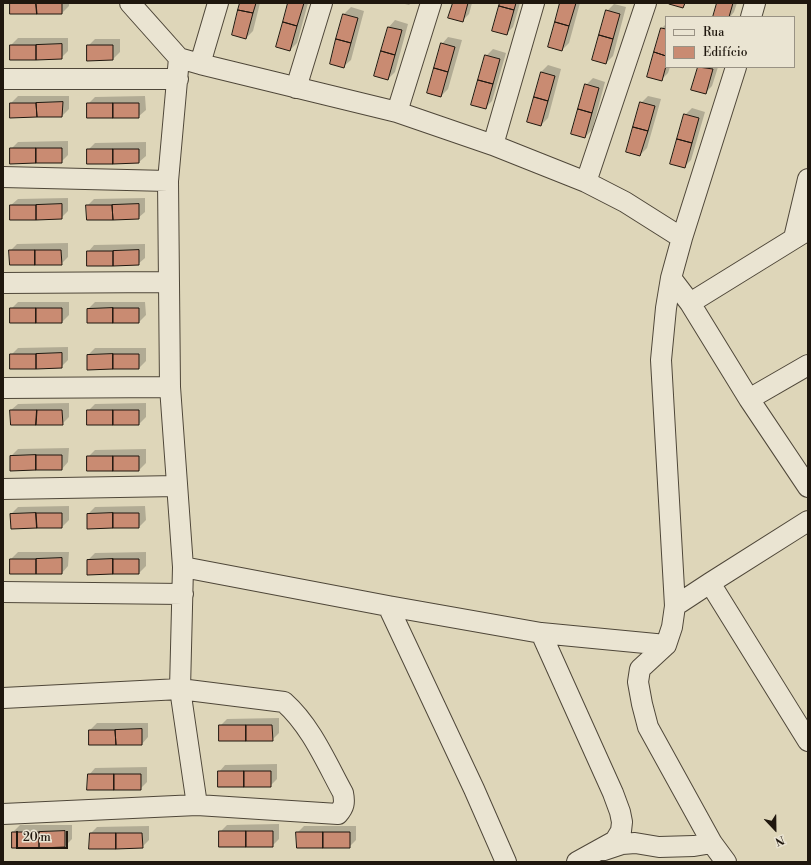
<!DOCTYPE html>
<html>
<head>
<meta charset="utf-8">
<style>
	body { margin:0 }
	#map { position:relative; width:811px; height:865px; overflow:hidden; background:#ded6b9; font-family:"Libre Bodoni",serif }
	canvas { display:block }
	.frame { position:absolute; inset:0; border:4px solid #1f170e; pointer-events:none }
	.legend { position:absolute; left:665px; top:16px; width:130px; height:52px; box-sizing:border-box; background:#eae4d2; border:1px solid #999284; margin:0; padding:5px 7px; list-style:none; font-size:12px; color:#1f170e }
	.legend li { display:flex; align-items:center; gap:8px; height:20px }
	.legend b { width:20px; border:1px solid #999284 }
	.north { position:absolute; left:755px; top:809px; width:40px; height:40px; -webkit-text-stroke:3px #eae4d2; paint-order:stroke; rotate:158deg; font-size:11px; font-weight:700; line-height:16px; text-align:center; color:#1f170e }
	.north::after { content:''; display:block; margin:auto; width:14px; height:18px; background:#1f170e; clip-path:polygon(50% 0,100% 100%,50% 72%,0 100%) }
	.scale { position:absolute; left:16px; top:831px; width:52px; height:18px; box-sizing:border-box; border:2px solid #1f170e; border-top:0; padding-left:5px; font-size:12px; line-height:14px; white-space:nowrap; color:#1f170e; -webkit-text-stroke:3px #eae4d2; paint-order:stroke }
</style>
</head>
<body>
<div id="map">
<canvas width="811" height="865"></canvas>
<div class="frame"></div>
<ul class="legend">
<li><b style="height:5px;background:#eae4d2"></b>Rua</li>
<li><b style="height:11px;background:#c98b72"></b>Edifício</li>
</ul>
<div class="north">N</div>
<div class="scale">20 m</div>
</div>
<script>
const context = document.querySelector('canvas').getContext('2d');
context.lineJoin = 'round';
function paint(path, color) {
  context.fillStyle = color;
  context.fill(path, 'evenodd');
}
function stroke(path, color, width, dash) {
  context.strokeStyle = color;
  context.lineWidth = width;
  context.lineCap = dash ? 'butt' : 'round';
  context.setLineDash(dash || []);
  context.stroke(path);
}
const shadow = new Path2D(`
	M11 3H69V6L62 13Z
	M241 3H260L253 31 246 38Z
	M289 3H308L297 43 290 50Z
	M401 3H411L409 5Z
	M454 3H472L469 14 462 21Z
	M501 3H520L513 27 506 34Z
	M561 3H580L569 43 562 50Z
	M718 3H737L734 12 730 17H719Z
	M614 4 626 7 613 56 606 63 607 11Z
	M351 7 364 11 351 60 344 66 331 63 344 14Z
	M395 20 408 24 395 72 388 79 389 27Z
	M666 24V67H670L668 73 661 80 649 77 662 28Z
	M448 37 462 40 448 89 441 96 442 44Z
	M18 38H68V51L61 58 11 45Z
	M95 39H120V52L113 59 88 46Z
	M493 49 506 53 492 101 485 108 486 56Z
	M548 65 561 69 548 118 541 125V72Z
	M699 67H718L712 86 705 93 693 90Z
	M593 78 605 82 592 130 585 137 586 85Z
	M18 96H69V109L62 116 11 103Z
	M145 96 146 110 139 116 88 104 95 97Z
	M648 96 661 99 647 148 640 155 641 103Z
	M692 108 705 112 691 160 684 167 685 115Z
	M68 141V155L61 162 11 149 18 142Z
	M146 142V156L139 162 88 150 95 143Z
	M68 198V211L61 218 11 205 18 199Z
	M145 198V212L138 218 87 206 94 199Z
	M68 243V257L61 264 10 251 17 244Z
	M145 244V258L138 264 88 252 94 245Z
	M18 302H69V315L62 322 11 309Z
	M95 302H145L146 315 139 322 88 309Z
	M68 347V360L61 367 11 355 18 348Z
	M95 348H146V361L139 368 88 355Z
	M69 403V417L62 424 11 410 18 404Z
	M146 403V417L139 424 88 411 95 404Z
	M69 448 68 462 62 469 11 456 18 449Z
	M146 449V463L139 470 88 457 95 450Z
	M69 506V520L62 527 12 528 11 514 18 507Z
	M145 506 146 520 139 527 88 514 95 507Z
	M18 552H69L68 566 62 573 11 559Z
	M146 552V566L139 573 88 560 95 553Z
	M279 718V733L272 740 220 726 227 719Z
	M97 723H148V737L142 744H90V730Z
	M277 764V779L270 786 219 772 225 765Z
	M147 767V782L140 789 89 775 95 768Z
	M279 824V839L272 846 220 832 227 825Z
	M20 825H72V839L65 846 14 847 13 832Z
	M149 826V840L142 847 91 833 97 827Z
	M304 826H356V840L349 847 297 833Z`);
const building = new Path2D(`
	M10 3H36L37 14H10Z
	M36 3H62V14H37Z
	M240 3H256L253 13 238 10Z
	M288 3H304L297 26 283 22Z
	M453 3H468L463 22 448 18Z
	M500 3H516L514 10 499 6Z
	M560 3H576L569 26 555 22Z
	M669 3H685L683 8 669 4Z
	M717 3H733L729 17H713Z
	M499 6 514 10 507 35 492 31Z
	M238 10 253 13 246 39 232 35Z
	M606 10 620 14 613 39 599 35Z
	M343 14 358 18 351 43 336 39Z
	M283 22 297 26 290 51 276 47Z
	M555 22 569 26 562 51 548 47Z
	M388 27 402 30 395 55 381 51Z
	M661 28 666 29V56L654 52Z
	M599 35 613 39 606 64 592 60Z
	M336 39 351 43 344 68 330 64Z
	M441 43 455 47 448 72 434 68Z
	M62 44V59L36 60V45Z
	M10 45H36V60H10Z
	M87 45H113V60L87 61Z
	M381 51 395 55 388 80 374 76Z
	M654 52 666 56V66L662 81 647 77Z
	M485 55 500 59 493 84 478 80Z
	M698 67 713 69 706 94 691 90Z
	M434 68 448 72 441 97 427 93Z
	M541 72 555 76 548 101 534 97Z
	M478 80 493 84 486 109 471 105Z
	M585 84 599 88 592 113 578 109Z
	M534 97 548 101 541 126 527 122Z
	M63 102 62 117H37L36 103Z
	M640 102 655 106 648 131 633 127Z
	M10 103H36L37 117 10 118Z
	M87 103H113V118H87Z
	M113 103H139V118H113Z
	M578 109 592 113 585 138 571 134Z
	M684 114 699 118 692 143 677 139Z
	M633 127 648 131 640 156 626 152Z
	M677 139 692 143 685 168 670 164Z
	M10 148H36V163L10 164Z
	M36 148H62V163H36Z
	M87 149H113V164H87Z
	M113 149H139V163L113 164Z
	M62 204V219L36 220V205Z
	M139 204V219L113 220 112 205Z
	M10 205H36V220H10Z
	M86 205H112L113 220H87Z
	M9 250H35V265H10Z
	M35 250H61L62 265H35Z
	M139 250V265L113 266V251Z
	M87 251H113V266H87Z
	M10 308H36V323H10Z
	M36 308H62V323H36Z
	M113 308H139V323H113Z
	M113 308V323H87V309Z
	M62 353V368L36 369V354Z
	M10 354H36V369H10Z
	M113 354H139V369H113Z
	M113 354V369L87 370V355Z
	M10 410H37L36 425H11Z
	M37 410H62L63 425H36Z
	M87 410H113V425H87Z
	M113 410H139V425H113Z
	M36 455H62V470H36Z
	M36 455V470L10 471V456Z
	M87 456H113V471H87Z
	M113 456H139V471H113Z
	M36 513H62V528H37Z
	M36 513 37 528 11 529 10 514Z
	M113 513H139V528H113Z
	M113 513V528L87 529V514Z
	M62 558V574H36V559Z
	M10 559H36V574H10Z
	M113 559H139V574H113Z
	M113 559V574L87 575V560Z
	M219 725H246V741H219Z
	M246 725H272L273 741H246Z
	M142 729V745H116L115 730Z
	M89 730H115L116 745H89Z
	M218 771H244V787H218Z
	M244 771H271V787H244Z
	M88 774H114V790H87Z
	M114 774H141V790H114Z
	M65 831V847L39 848V832Z
	M219 831H246V847H219Z
	M246 831H273V847H246Z
	M12 832H39V848H12Z
	M296 832H323V848H297Z
	M323 832H350V848H323Z
	M90 833H116V849H89Z
	M116 833H142L143 848 116 849Z`);
const street = new Path2D(`
	M130 3 179 58 200 64 397 112 493 145 586 182 625 202 682 238
	M751 17 755 3
	M179 58 168 181 170 387 183 567 180 689 197 805
	M200 64 218 3
	M3 79H178
	M296 88 322 3
	M397 112 431 3
	M493 145 534 3
	M3 177 168 181
	M586 182 646 3
	M794 238 808 179
	M671 278 690 303 749 399 808 487
	M3 283 169 282
	M690 303 808 230
	M3 388 170 387
	M749 399 808 365
	M3 489 177 486
	M183 567 388 606 541 633 666 645
	M710 583 808 741
	M3 592 183 594
	M388 606 474 789 506 862
	M675 606 710 583 808 521
	M541 633 613 793 620 812 622 822 621 831 615 841 577 862
	M3 698 180 689 284 702C311 726 326 762 343 793 345 803 344 807 338 814L197 805 3 814
	M604 850 622 844 635 843 659 847 694 846 712 843
	M726 862 712 843 648 727 642 704 638 682 640 669 666 645 672 627 675 606 661 360 666 308 671 278 682 238 736 67`);
paint(shadow, '#0003');
paint(building, '#c98b72');
stroke(building, '#1f170e', 1);
stroke(street, '#4f4739', 22);
stroke(street, '#eae4d2', 20);
</script>
</body>
</html>
